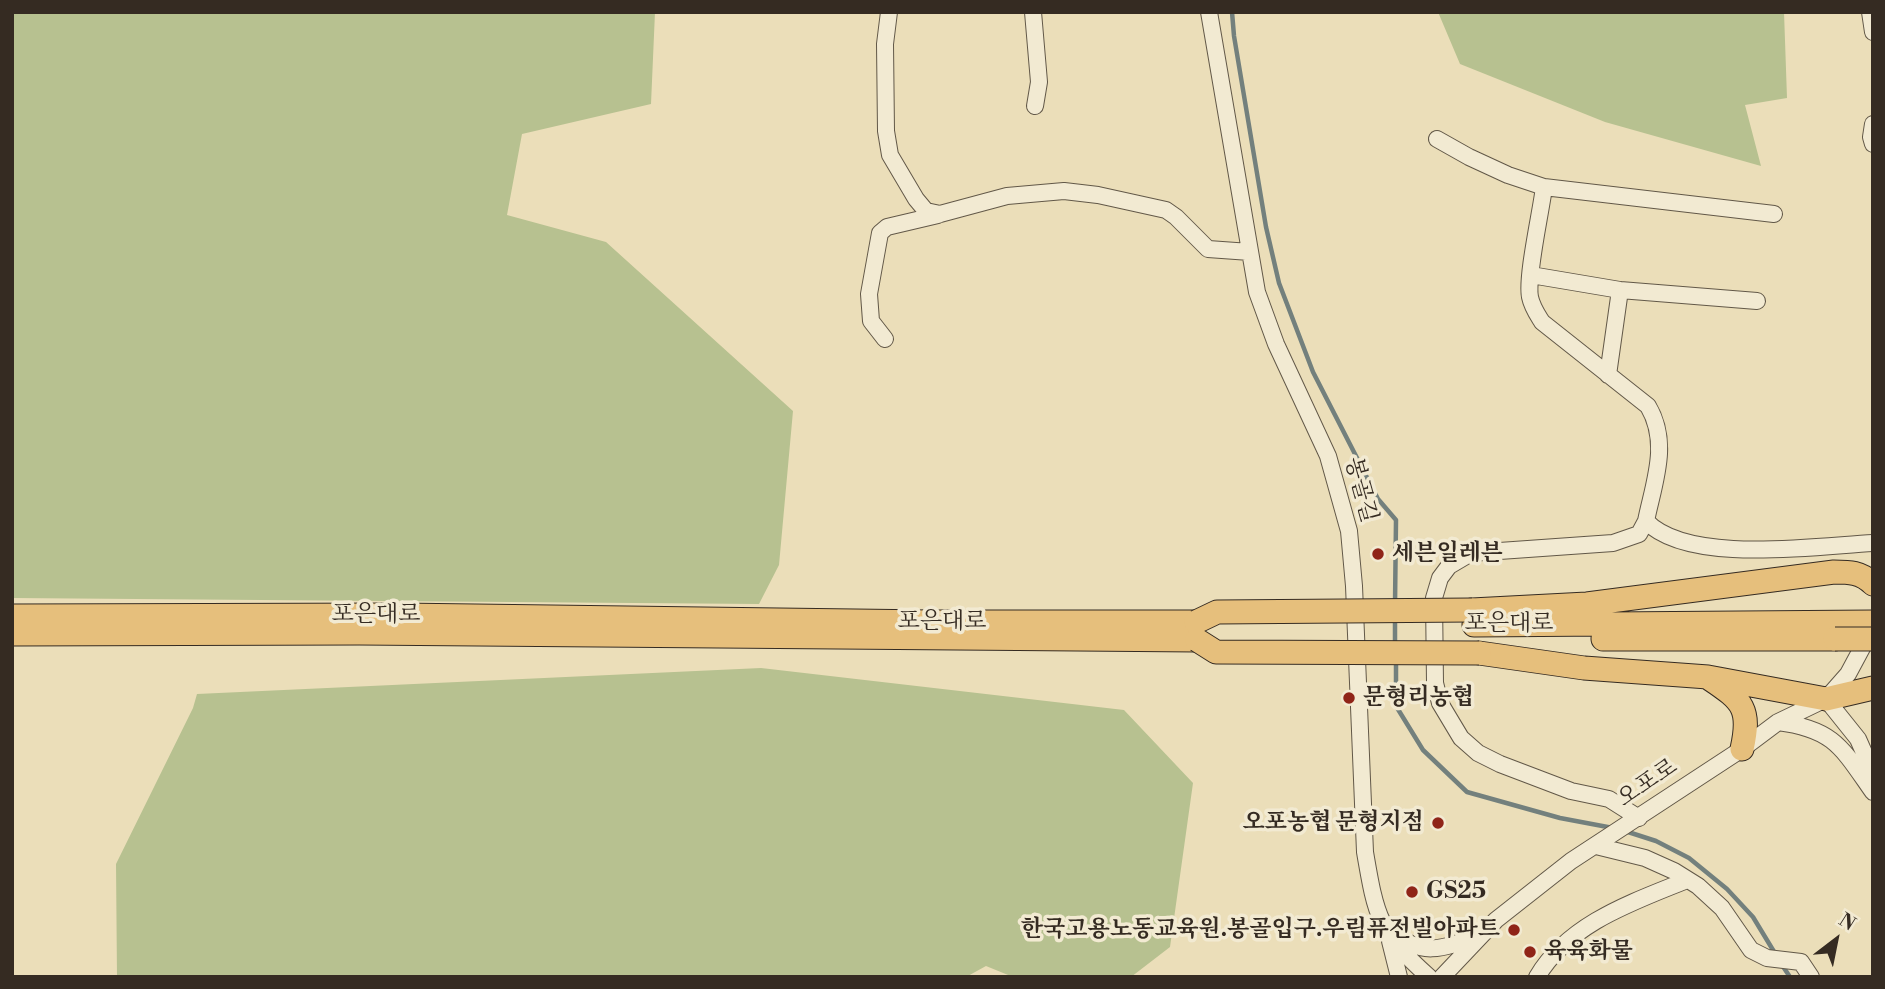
<!DOCTYPE html>
<html>
<head>
<meta charset="utf-8">
<style>
	body { margin:0 }
	#map { position:relative; width:1885px; height:989px; overflow:hidden; background:#ebdeb9; font-family:"Libre Bodoni",serif }
	canvas { display:block }
	.frame { position:absolute; inset:0; border:14px solid #352b22; pointer-events:none }
	.north { position:absolute; left:1801px; top:905px; width:70px; height:70px; -webkit-text-stroke:5px #f2ead2; paint-order:stroke; rotate:32deg; font-size:19px; font-weight:700; line-height:28px; text-align:center; color:#352b22 }
	.north::after { content:''; display:block; margin:auto; width:24px; height:32px; background:#352b22; clip-path:polygon(50% 0,100% 100%,50% 72%,0 100%) }
</style>
</head>
<body>
<div id="map">
<canvas width="1885" height="989"></canvas>
<div class="frame"></div>
<div class="north">N</div>
</div>
<script>
const context = document.querySelector('canvas').getContext('2d');
context.lineJoin = 'round';
function paint(path, color) {
  context.fillStyle = color;
  context.fill(path, 'evenodd');
}
function stroke(path, color, width, dash) {
  context.strokeStyle = color;
  context.lineWidth = width;
  context.lineCap = dash ? 'butt' : 'round';
  context.setLineDash(dash || []);
  context.stroke(path);
}
function write(font, color, halo, rows, align = 'center') {
  context.font = font + ' "Libre Bodoni","Noto Serif KR",serif';
  context.lineWidth = 7;
  context.setLineDash([]);
  context.textBaseline = 'middle';
  context.strokeStyle = halo;
  context.fillStyle = color;
  for (const [text, x, y, turn = 0] of rows) {
    context.save();
    context.translate(x, y);
    context.rotate((+turn || 0) * Math.PI / 180);
    context.textAlign = isNaN(turn) ? turn : align;
    if (halo) context.strokeText(text, 0, 0);
    context.fillText(text, 0, 0);
    context.restore();
  }
}
const green = new Path2D(`
	M12 12H655L651 104 522 134 507 215 606 242 793 411 779 565 759 604 12 598Z
	M1438 12H1784L1787 98 1745 105 1761 166 1605 122 1460 64Z
	M761 668 1124 710 1193 783 1170 947 1131 977H1013L986 966 966 977H117L116 864 193 708 197 694Z`);
const stream = new Path2D(`
	M1232 12 1234 36 1266 227 1279 283 1313 372 1378 499 1396 520 1395 605
	M1395 617V647
	M1396 659V706L1423 750 1467 792 1560 818 1613 828
	M1625 831 1656 841 1689 858 1727 889 1753 917 1776 955
	M1782 965 1790 977`);
const minor = new Path2D(`
	M889 12 885 44 886 131 890 155 916 199 926 211 940 214 1007 196 1064 191 1098 195 1166 210 1176 217 1208 249 1250 252
	M1033 12 1039 82 1035 106
	M1209 12 1257 292 1276 344 1328 456 1349 531 1354 586 1365 852C1376 917 1379 932 1429 977
	M1870 12 1873 32
	M1873 124 1871 137 1873 144
	M1437 139 1469 157 1508 175 1544 187 1774 214
	M1544 187C1541 212 1526 277 1530 297 1532 307 1537 314 1542 322L1648 406C1670 443 1654 482 1646 521
	M1531 275 1620 290 1757 301
	M885 339 871 321 869 294 880 233 887 227 938 215
	M1608 375 1620 290
	M1826 699 1858 739 1873 773
	M1778 722C1834 729 1842 748 1873 792
	M1639 818 1609 799 1571 791 1500 764 1478 753 1461 738 1440 703 1435 683 1434 598 1440 578 1449 566 1471 553 1613 543 1639 534 1646 521C1687 565 1816 546 1873 543
	M1596 846 1645 858 1674 871 1698 886 1722 908 1751 950 1767 958 1801 962 1811 977
	M1391 930C1420 958 1443 949 1476 936
	M1390 941 1399 977
	M1442 977 1496 920 1571 861 1742 749 1778 722 1826 699 1848 674 1870 633
	M1537 977C1569 923 1633 902 1687 880`);
const highway = new Path2D(`
	M1472 610 1587 604 1834 572C1849 572 1861 572 1873 584
	M12 616 399 615 931 622H1196
	M1474 625 1873 622
	M12 634 359 633 1197 640
	M1603 639H1835
	M1479 653 1584 668 1708 677 1826 699 1873 688
	M1710 679C1743 701 1751 709 1742 749`);
const highwayBridge = new Path2D(`
	M1196 622 1217 612 1472 610
	M1835 639H1873
	M1197 640 1216 652 1479 653`);
const markers = [
	[1378,554,7,"#8f2418"],
	[1349,698,7,"#8f2418"],
	[1438,823,7,"#8f2418"],
	[1412,892,7,"#8f2418"],
	[1514,930,7,"#8f2418"],
	[1530,952,7,"#8f2418"]
];
const streetNames = [
	["봉골길",1360,490,75],
	["포은대로",376,615],
	["포은대로",942,622],
	["포은대로",1509,624],
	["오포로",1648,784,-34]
];
const poiNames = [
	["세븐일레븐",1392,554],
	["문형리농협",1363,698],
	["오포농협 문형지점",1424,823,"right"],
	["GS25",1426,892],
	["한국고용노동교육원.봉골입구.우림퓨전빌아파트",1500,930,"right"],
	["육육화물",1544,952]
];
paint(green, '#b7c190');
stroke(stream, '#73807d', 4.5);
stroke(minor, '#625848', 18);
stroke(highway, '#352b22', 25);
stroke(minor, '#f2ead2', 16);
stroke(highway, '#e6bf7c', 23);
stroke(highwayBridge, '#352b22', 25, []);
stroke(highwayBridge, '#e6bf7c', 23);
for (const [x, y, r, color] of markers) {
  const dot = new Path2D();
  dot.arc(x, y, r, 0, 2 * Math.PI);
  context.fillStyle = color;
  context.fill(dot);
  stroke(dot, '#f2ead2', 2.5);
}
write('23px', '#352b22', '#f2ead2', streetNames);
write('bold 23px', '#352b22', '#f2ead2', poiNames, 'left');
</script>
</body>
</html>
